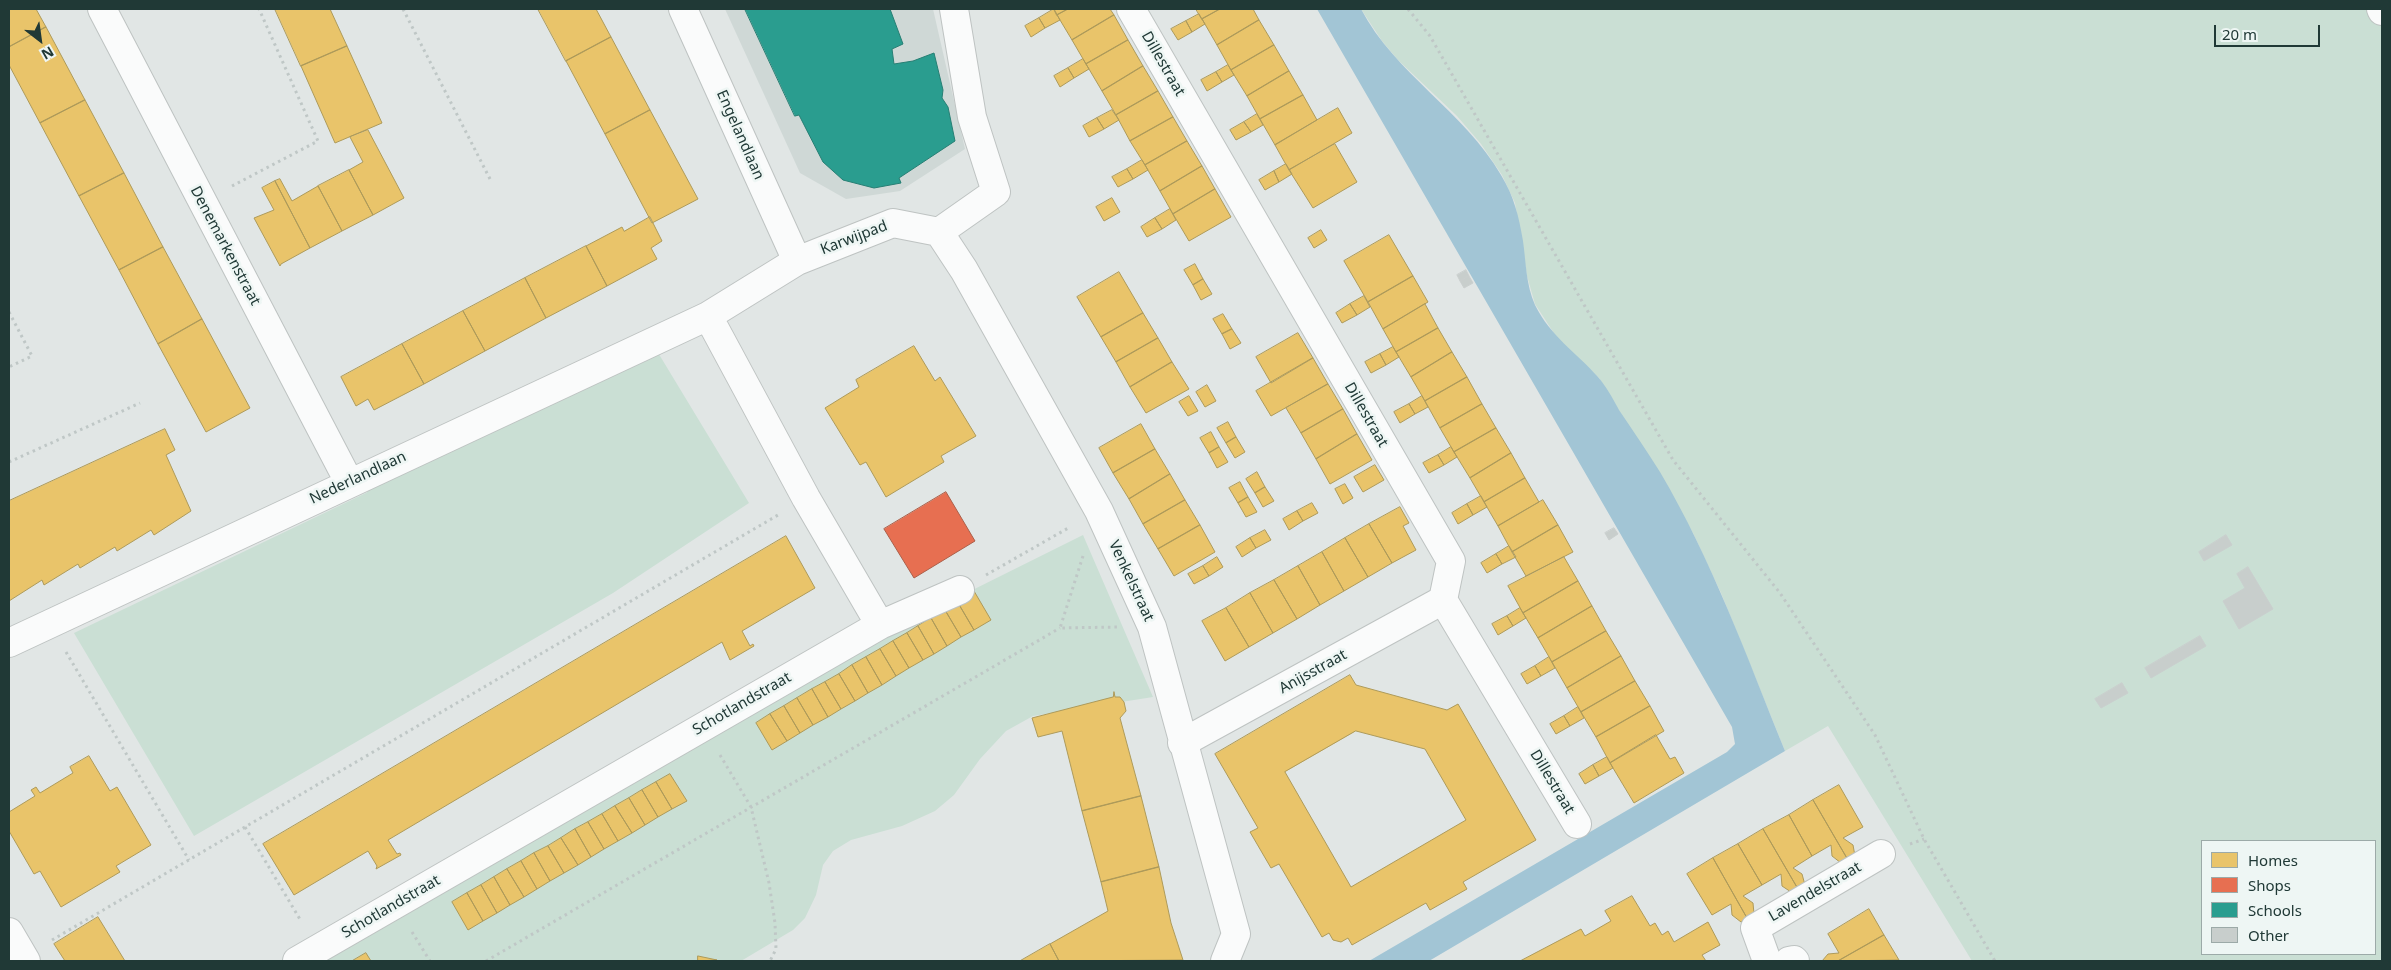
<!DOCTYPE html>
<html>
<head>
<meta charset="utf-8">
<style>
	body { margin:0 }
	#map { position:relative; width:2391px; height:970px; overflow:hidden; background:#e1e6e5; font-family:"Noto Sans",sans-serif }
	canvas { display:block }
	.frame { position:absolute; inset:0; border:10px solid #203936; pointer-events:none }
	.legend { position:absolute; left:2201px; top:840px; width:175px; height:115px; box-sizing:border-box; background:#eef6f4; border:1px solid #9caaa8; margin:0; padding:6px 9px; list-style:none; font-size:15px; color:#203936 }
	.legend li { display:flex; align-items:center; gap:10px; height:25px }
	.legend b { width:25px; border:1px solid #9caaa8 }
	.north { position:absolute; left:15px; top:15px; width:50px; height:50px; -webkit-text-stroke:4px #eef6f4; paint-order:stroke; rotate:150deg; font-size:14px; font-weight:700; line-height:20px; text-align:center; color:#203936 }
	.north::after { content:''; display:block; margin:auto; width:18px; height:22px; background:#203936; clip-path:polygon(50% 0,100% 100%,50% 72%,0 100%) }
	.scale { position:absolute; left:2214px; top:25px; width:106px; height:22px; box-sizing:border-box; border:2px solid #203936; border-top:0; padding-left:6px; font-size:15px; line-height:18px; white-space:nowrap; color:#203936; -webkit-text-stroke:4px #eef6f4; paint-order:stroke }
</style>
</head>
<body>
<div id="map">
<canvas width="2391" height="970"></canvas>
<div class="frame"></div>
<ul class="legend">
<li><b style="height:14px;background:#e9c46a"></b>Homes</li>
<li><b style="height:14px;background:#e76f51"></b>Shops</li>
<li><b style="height:14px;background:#2a9d8f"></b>Schools</li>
<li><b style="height:14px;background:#c8cecc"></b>Other</li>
</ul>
<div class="north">N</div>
<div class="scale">20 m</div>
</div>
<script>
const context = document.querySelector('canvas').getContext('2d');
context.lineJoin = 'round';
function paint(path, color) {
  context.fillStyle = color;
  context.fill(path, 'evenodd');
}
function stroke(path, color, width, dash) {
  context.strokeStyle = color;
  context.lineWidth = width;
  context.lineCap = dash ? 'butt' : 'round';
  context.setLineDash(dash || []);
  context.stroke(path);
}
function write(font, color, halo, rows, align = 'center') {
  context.font = font + ' "Noto Sans",sans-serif';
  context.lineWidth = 5;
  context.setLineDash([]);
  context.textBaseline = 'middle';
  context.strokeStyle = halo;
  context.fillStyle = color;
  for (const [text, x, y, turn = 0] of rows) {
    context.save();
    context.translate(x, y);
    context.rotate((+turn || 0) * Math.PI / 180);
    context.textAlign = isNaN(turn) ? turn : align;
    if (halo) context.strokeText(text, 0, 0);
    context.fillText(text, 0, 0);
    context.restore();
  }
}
const built = new Path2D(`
	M725 9H933L965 149 900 191 846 199 800 173Z`);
const green = new Path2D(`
	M1361 9H2382V961H1972L1828 726 1785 751 1721 593 1693 533 1599 378 1559 341 1535 304 1527 276 1515 203 1502 175 1481 144 1457 116 1398 60 1382 41ZM2202 841H2375V954H2202Z
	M657 351 749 503 613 593 194 836 74 633 366 493 379 482Z
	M1083 535 1153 697 1033 716 1006 731 980 759 954 795 935 811 902 826 851 840 833 851 823 865 816 895 805 918 793 930 741 961H320L860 646Z`);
const water = new Path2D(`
	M1317 9H1361C1395 74 1464 111 1501 175 1514 196 1519 217 1523 241 1526 262 1526 285 1535 305 1551 337 1576 352 1598 377 1606 386 1613 399 1619 410 1633 431 1647 451 1660 472 1712 560 1747 657 1785 751L1429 961H1369L1727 752 1735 744 1732 727Z`);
const homes = new Path2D(`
	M9 9H36L46 27 9 47Z
	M275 9H330L347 46 301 66Z
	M538 9H596L611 37 566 61Z
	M1054 9 1060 20 1045 28 1039 18Z
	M1054 9H1068L1057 15Z
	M1068 9H1110L1114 15 1072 40 1057 15Z
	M1196 9H1220L1202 19Z
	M1220 9H1253L1259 20 1217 45 1202 19Z
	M1199 14 1205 24 1192 32 1186 21Z
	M1114 15 1128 40 1086 64 1072 40Z
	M1039 18 1045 28 1031 37 1025 26Z
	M1259 20 1274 45 1231 70 1217 45Z
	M1186 21 1192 32 1178 40 1171 29Z
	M46 27 85 100 40 123 9 65V47Z
	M611 37 650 110 605 134 566 61Z
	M1128 40 1143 66 1102 91 1086 64Z
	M1274 45 1289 71 1247 96 1231 70Z
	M347 46 382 123 335 143 301 66Z
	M1083 59 1089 69 1074 78 1068 68Z
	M1228 65 1234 75 1222 82 1216 72Z
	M1143 66 1158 91 1116 115 1102 91Z
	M1068 68 1074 78 1060 87 1054 76Z
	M1289 71 1303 95 1260 119 1247 96Z
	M1216 72 1222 82 1207 91 1201 80Z
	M1158 91 1173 117 1130 141 1116 115Z
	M1303 95 1317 120 1275 145 1260 119Z
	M85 100 124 173 79 196 40 123Z
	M1338 108 1352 133 1289 170 1275 145Z
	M650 110 698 199 652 223 605 134Z
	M1112 110 1119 120 1104 129 1097 118Z
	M1257 114 1263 125 1251 132 1244 122Z
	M1173 117 1187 141 1145 165 1130 141Z
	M1097 118 1104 129 1089 137 1083 126Z
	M1244 122 1251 132 1236 140 1230 130Z
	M368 130 404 198 373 215 349 170 363 162 350 137Z
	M1187 141 1202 166 1160 191 1145 165Z
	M1335 144 1357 182 1313 208 1289 170Z
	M1142 160 1148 170 1133 179 1127 169Z
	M1286 164 1292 174 1279 182 1274 171Z
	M1202 166 1215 189 1173 214 1160 191Z
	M1127 169 1133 179 1118 187 1112 177Z
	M349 170 373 215 342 231 318 186Z
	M1274 171 1279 182 1265 190 1259 180Z
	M124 173 163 247 119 270 79 196Z
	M280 179 292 201 318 186 342 231 310 248 275 181Z
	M275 181 310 248 281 264 280 266 254 218 274 210 262 188Z
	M1215 189 1231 217 1189 241 1173 214Z
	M1112 198 1120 212 1104 221 1096 207Z
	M1170 209 1176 220 1162 229 1155 218Z
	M650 217 662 241 651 248 657 259 607 286 586 246 622 227 624 231Z
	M1155 218 1162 229 1147 237 1141 227Z
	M1321 230 1327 240 1314 248 1308 238Z
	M1389 235 1413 276 1368 302 1344 261Z
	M586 246 607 286 546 318 525 278Z
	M163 247 202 319 158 344 119 270Z
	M1195 264 1203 279 1193 285 1184 270Z
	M1119 272 1143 313 1101 337 1077 297Z
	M1413 276 1428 302 1383 329 1368 302Z
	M525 278 546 318 485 351 463 311Z
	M1203 279 1212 294 1201 300 1193 285Z
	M1364 296 1370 307 1357 315 1350 304Z
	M1350 304 1357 315 1342 323 1336 313Z
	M1425 304 1438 328 1396 352 1383 329Z
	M463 311 485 351 424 384 402 344Z
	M1143 313 1158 338 1116 362 1101 337Z
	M1223 314 1232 329 1222 334 1213 319Z
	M202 319 250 408 206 432 158 344Z
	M1438 328 1452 352 1411 377 1396 352Z
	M1232 329 1241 343 1230 349 1222 334Z
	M1298 333 1313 358 1271 383 1256 357Z
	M1158 338 1172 362 1130 387 1116 362Z
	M402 344 424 384 374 410 368 399 356 406 341 377Z
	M914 346 935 381 940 377 976 436 941 456 944 462 886 497 866 462 860 465 825 408 859 387 856 380Z
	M1393 347 1399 357 1386 365 1380 354Z
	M1452 352 1467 377 1425 401 1411 377Z
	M1380 354 1386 365 1371 373 1365 362Z
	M1313 358 1328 384 1271 416 1256 391Z
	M1172 362 1189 389 1146 413 1130 387Z
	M1467 377 1482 404 1440 428 1425 401Z
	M1328 384 1343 409 1301 433 1286 408Z
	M1207 385 1216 401 1205 407 1196 392Z
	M1189 396 1198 411 1188 416 1179 402Z
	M1422 396 1428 407 1415 414 1409 404Z
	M1409 404 1415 414 1400 423 1394 412Z
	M1482 404 1496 428 1454 452 1440 428Z
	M1343 409 1357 434 1316 459 1301 433Z
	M1228 422 1236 437 1226 443 1217 428Z
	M1141 424 1155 449 1113 473 1099 448Z
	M1496 428 1511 453 1470 478 1454 452Z
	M165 429 175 450 166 455 191 511 154 535 151 530 117 551 115 547 80 568 78 564 44 585 42 580 9 601V501Z
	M1211 432 1219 447 1209 453 1200 438Z
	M1357 434 1372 460 1330 484 1316 459Z
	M1236 437 1245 452 1235 458 1226 443Z
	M1219 447 1228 462 1217 468 1209 453Z
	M1451 447 1457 457 1444 465 1438 455Z
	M1155 449 1170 474 1129 499 1113 473Z
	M1511 453 1525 478 1484 502 1470 478Z
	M1438 455 1444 465 1429 473 1423 463Z
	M1375 465 1384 480 1363 492 1354 477Z
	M1257 472 1265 487 1255 493 1246 479Z
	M1170 474 1185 500 1143 524 1129 499Z
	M1525 478 1539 502 1498 526 1484 502Z
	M1240 482 1248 497 1238 503 1229 488Z
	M1345 484 1353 498 1343 504 1335 489Z
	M1265 487 1274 501 1263 507 1255 493Z
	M1481 496 1487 507 1473 515 1467 504Z
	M1248 497 1257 512 1246 517 1238 503Z
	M1185 500 1200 525 1158 549 1143 524Z
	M1543 500 1558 525 1512 552 1498 526Z
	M1312 503 1318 513 1303 521 1297 511Z
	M1467 504 1473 515 1458 524 1452 513Z
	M1400 507 1409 523 1403 526 1416 550 1392 563 1369 524Z
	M1297 511 1303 521 1289 530 1283 519Z
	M1369 524 1392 563 1368 577 1345 538Z
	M1200 525 1215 552 1174 576 1158 549Z
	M1558 525 1573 552 1526 576 1512 552Z
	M1265 530 1271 540 1256 548 1250 538Z
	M786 536 815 588 742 631 750 646 753 644 754 646 730 660 722 642 388 840 397 854 400 853 401 855 376 869 377 866 368 851 294 895 263 844Z
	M1250 538 1256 548 1242 557 1236 547Z
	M1345 538 1368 577 1344 591 1322 552Z
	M1509 546 1516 557 1502 564 1496 554Z
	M1322 552 1344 591 1320 605 1298 566Z
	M1496 554 1502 564 1487 573 1481 563Z
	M1217 557 1223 567 1209 576 1203 566Z
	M1564 557 1578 581 1523 613 1508 586Z
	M1203 566 1209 576 1194 584 1188 574Z
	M1298 566 1320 605 1297 619 1274 580Z
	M1274 580 1297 619 1273 633 1250 593Z
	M1578 581 1592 606 1538 638 1523 613Z
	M974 591 991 620 974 630 957 601Z
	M1250 593 1273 633 1249 647 1226 608Z
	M958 603 974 630 961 637 945 610Z
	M1592 606 1606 631 1552 662 1538 638Z
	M1226 608 1249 647 1225 661 1202 621Z
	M1520 608 1526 618 1513 626 1507 616Z
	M945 610 961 637 947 646 931 618Z
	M1507 616 1513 626 1498 635 1492 624Z
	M931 618 947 646 934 654 918 626Z
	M918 626 934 654 923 660 907 633Z
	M1606 631 1621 656 1567 688 1552 662Z
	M907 633 923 660 909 668 893 641Z
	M893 641 909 668 896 676 880 649Z
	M880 649 896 676 882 685 866 657Z
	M1621 656 1635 681 1581 712 1567 688Z
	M866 657 882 685 868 693 852 665Z
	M1549 657 1555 668 1541 676 1535 666Z
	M852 665 868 693 855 701 839 674Z
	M1535 666 1541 676 1527 684 1521 674Z
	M839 674 855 701 841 709 825 682Z
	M1350 675 1356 685 1447 710 1458 704 1536 840 1463 882 1467 889 1430 910 1426 903 1352 945 1348 938 1341 942 1333 940 1329 933 1322 937 1279 864 1271 868 1250 832 1258 828 1215 754ZM1356 731 1425 749 1466 820 1351 887 1285 772Z
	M1635 681 1650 706 1596 737 1581 712Z
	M825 682 841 709 828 717 812 689Z
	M812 689 828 717 813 725 797 698Z
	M1114 692 1115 697H1120L1124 702 1126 711 1120 718 1141 796 1082 811 1062 731 1038 737 1032 718 1113 697Z
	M797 698 813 725 800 733 784 706Z
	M784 706 800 733 787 741 770 714Z
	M1650 706 1664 731 1610 763 1596 737Z
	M1578 707 1584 718 1570 726 1564 716Z
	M770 714 787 741 772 750 756 723Z
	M1564 716 1570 726 1556 734 1550 724Z
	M1656 735 1670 759 1675 757 1684 773 1634 803 1610 763Z
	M89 756 110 791 117 787 151 845 116 866 120 872 61 907 40 871 34 874 9 831V812L35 796 31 790 36 787 40 793 73 773 70 767Z
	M1607 757 1613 768 1599 776 1593 765Z
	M1593 765 1599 776 1585 784 1579 774Z
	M670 774 687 801 672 809 656 782Z
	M656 782 672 809 658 817 642 790Z
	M1839 785 1863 827 1843 838 1853 845 1855 856 1848 860 1813 800Z
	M642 790 658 817 645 825 629 798Z
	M1141 796 1159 867 1101 882 1082 811Z
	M629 798 645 825 632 833 615 806Z
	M1813 800 1848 860 1841 863 1832 856 1831 845 1812 856 1789 815Z
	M615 806 632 833 618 841 602 814Z
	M602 814 618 841 604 849 588 822Z
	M1789 815 1812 856 1793 868 1802 874 1805 885 1798 889 1763 829Z
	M588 822 604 849 591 857 575 829Z
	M575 829 591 857 578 865 561 838Z
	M1763 829 1798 889 1791 892 1782 886 1781 874 1762 885 1738 844Z
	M561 838 578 865 564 873 548 846Z
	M1738 844 1762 885 1743 896 1753 903 1754 914 1747 918 1713 858Z
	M548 846 564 873 550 881 534 853Z
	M534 853 550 881 537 889 521 861Z
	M1713 858 1747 918 1741 922 1732 915 1731 904 1712 915 1687 874Z
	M521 861 537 889 524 897 507 869Z
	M1159 867 1171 923 1183 960 1059 961 1050 944 1108 911 1101 882Z
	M507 869 524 897 510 905 494 877Z
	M494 877 510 905 497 913 481 885Z
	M481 885 497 913 483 921 467 893Z
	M467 893 483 921 468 930 452 902Z
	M1632 896 1650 926 1655 923 1662 935 1668 931 1674 942 1708 922 1720 945 1702 955 1706 961H1520L1581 929 1585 936 1611 921 1605 911Z
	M1869 909 1884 935 1838 961H1822L1828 954 1839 953 1828 934Z
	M98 917 125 961H65L54 944Z
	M1884 935 1899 960 1838 961Z
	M1050 944 1059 961H1020Z
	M366 953 371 961H352Z
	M698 956 717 960 698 961Z`);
const shops = new Path2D(`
	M946 492 975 541 914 578 884 529Z`);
const schools = new Path2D(`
	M745 9H890L903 44 892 49 894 64 913 61 934 53 943 90 942 98 948 107 955 141 899 178 901 183 874 188 843 180 823 162 799 115 795 116Z`);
const building = new Path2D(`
	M1466 270 1469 276 1460 281 1457 275Z
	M1469 276 1473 283 1464 288 1460 281Z
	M1614 528 1618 534 1609 540 1605 533Z
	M2226 535 2232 545 2204 561 2199 552Z
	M2248 567 2273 609 2239 629 2223 601 2245 588 2237 574Z
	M2200 636 2206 646 2151 678 2145 668Z
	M2122 683 2128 693 2101 708 2095 699Z`);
const path = new Path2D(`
	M403 9 490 179
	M1408 9 1430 36 1673 460 1780 593 1875 735 1924 839 1995 961
	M232 186 318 141 259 9
	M9 312 32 356 9 367
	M9 462 140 403
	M1083 556 1060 628 1118 627
	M986 575 1070 527
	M66 652 189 860
	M720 755 751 807 769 883 775 923 776 949 770 961
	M245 827 301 921
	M1910 844 1924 839
	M412 932 430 961
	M52 940 778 515
	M486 961 1060 628`);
const street = new Path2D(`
	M102 9 349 482
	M683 9 797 261
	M1131 9 1451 561 1443 600 1577 824
	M2381 9 2382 11
	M939 232 964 270 1099 511 1152 627 1236 934 1225 961
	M880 625 960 590
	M9 643 708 316 797 261 893 223 939 232 996 192 972 117 954 9
	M1182 743 1443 600
	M9 932 26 961
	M297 961 880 625 806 498 708 316
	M1767 961 1755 928 1881 854
	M1789 961 1794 960 1795 961`);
const streetNames = [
	["Dillestraat",1163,64,60],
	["Engelandlaan",740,135,66],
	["Karwijpad",854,238,-21],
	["Denemarkenstraat",225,246,62],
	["Dillestraat",1366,415,60],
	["Nederlandlaan",358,478,-25],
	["Venkelstraat",1131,581,65],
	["Anijsstraat",1313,672,-29],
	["Schotlandstraat",742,704,-30],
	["Dillestraat",1552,782,59],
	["Lavendelstraat",1815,892,-30],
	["Schotlandstraat",391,907,-30]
];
paint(built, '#cfd8d6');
paint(green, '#cadfd4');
paint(water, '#a2c5d5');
paint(homes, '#e9c46a');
stroke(homes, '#ad9a5a', 1);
paint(shops, '#e76f51');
stroke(shops, '#ab5f49', 1);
paint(schools, '#2a9d8f');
stroke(schools, '#277f74', 1);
paint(building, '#c8cecc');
stroke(building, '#cacfce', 1);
stroke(street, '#bec3c2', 30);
stroke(path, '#bfc7c6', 3, [2.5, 4]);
stroke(street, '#fafbfb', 28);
write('15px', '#203936', '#eef6f4', streetNames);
</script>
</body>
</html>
